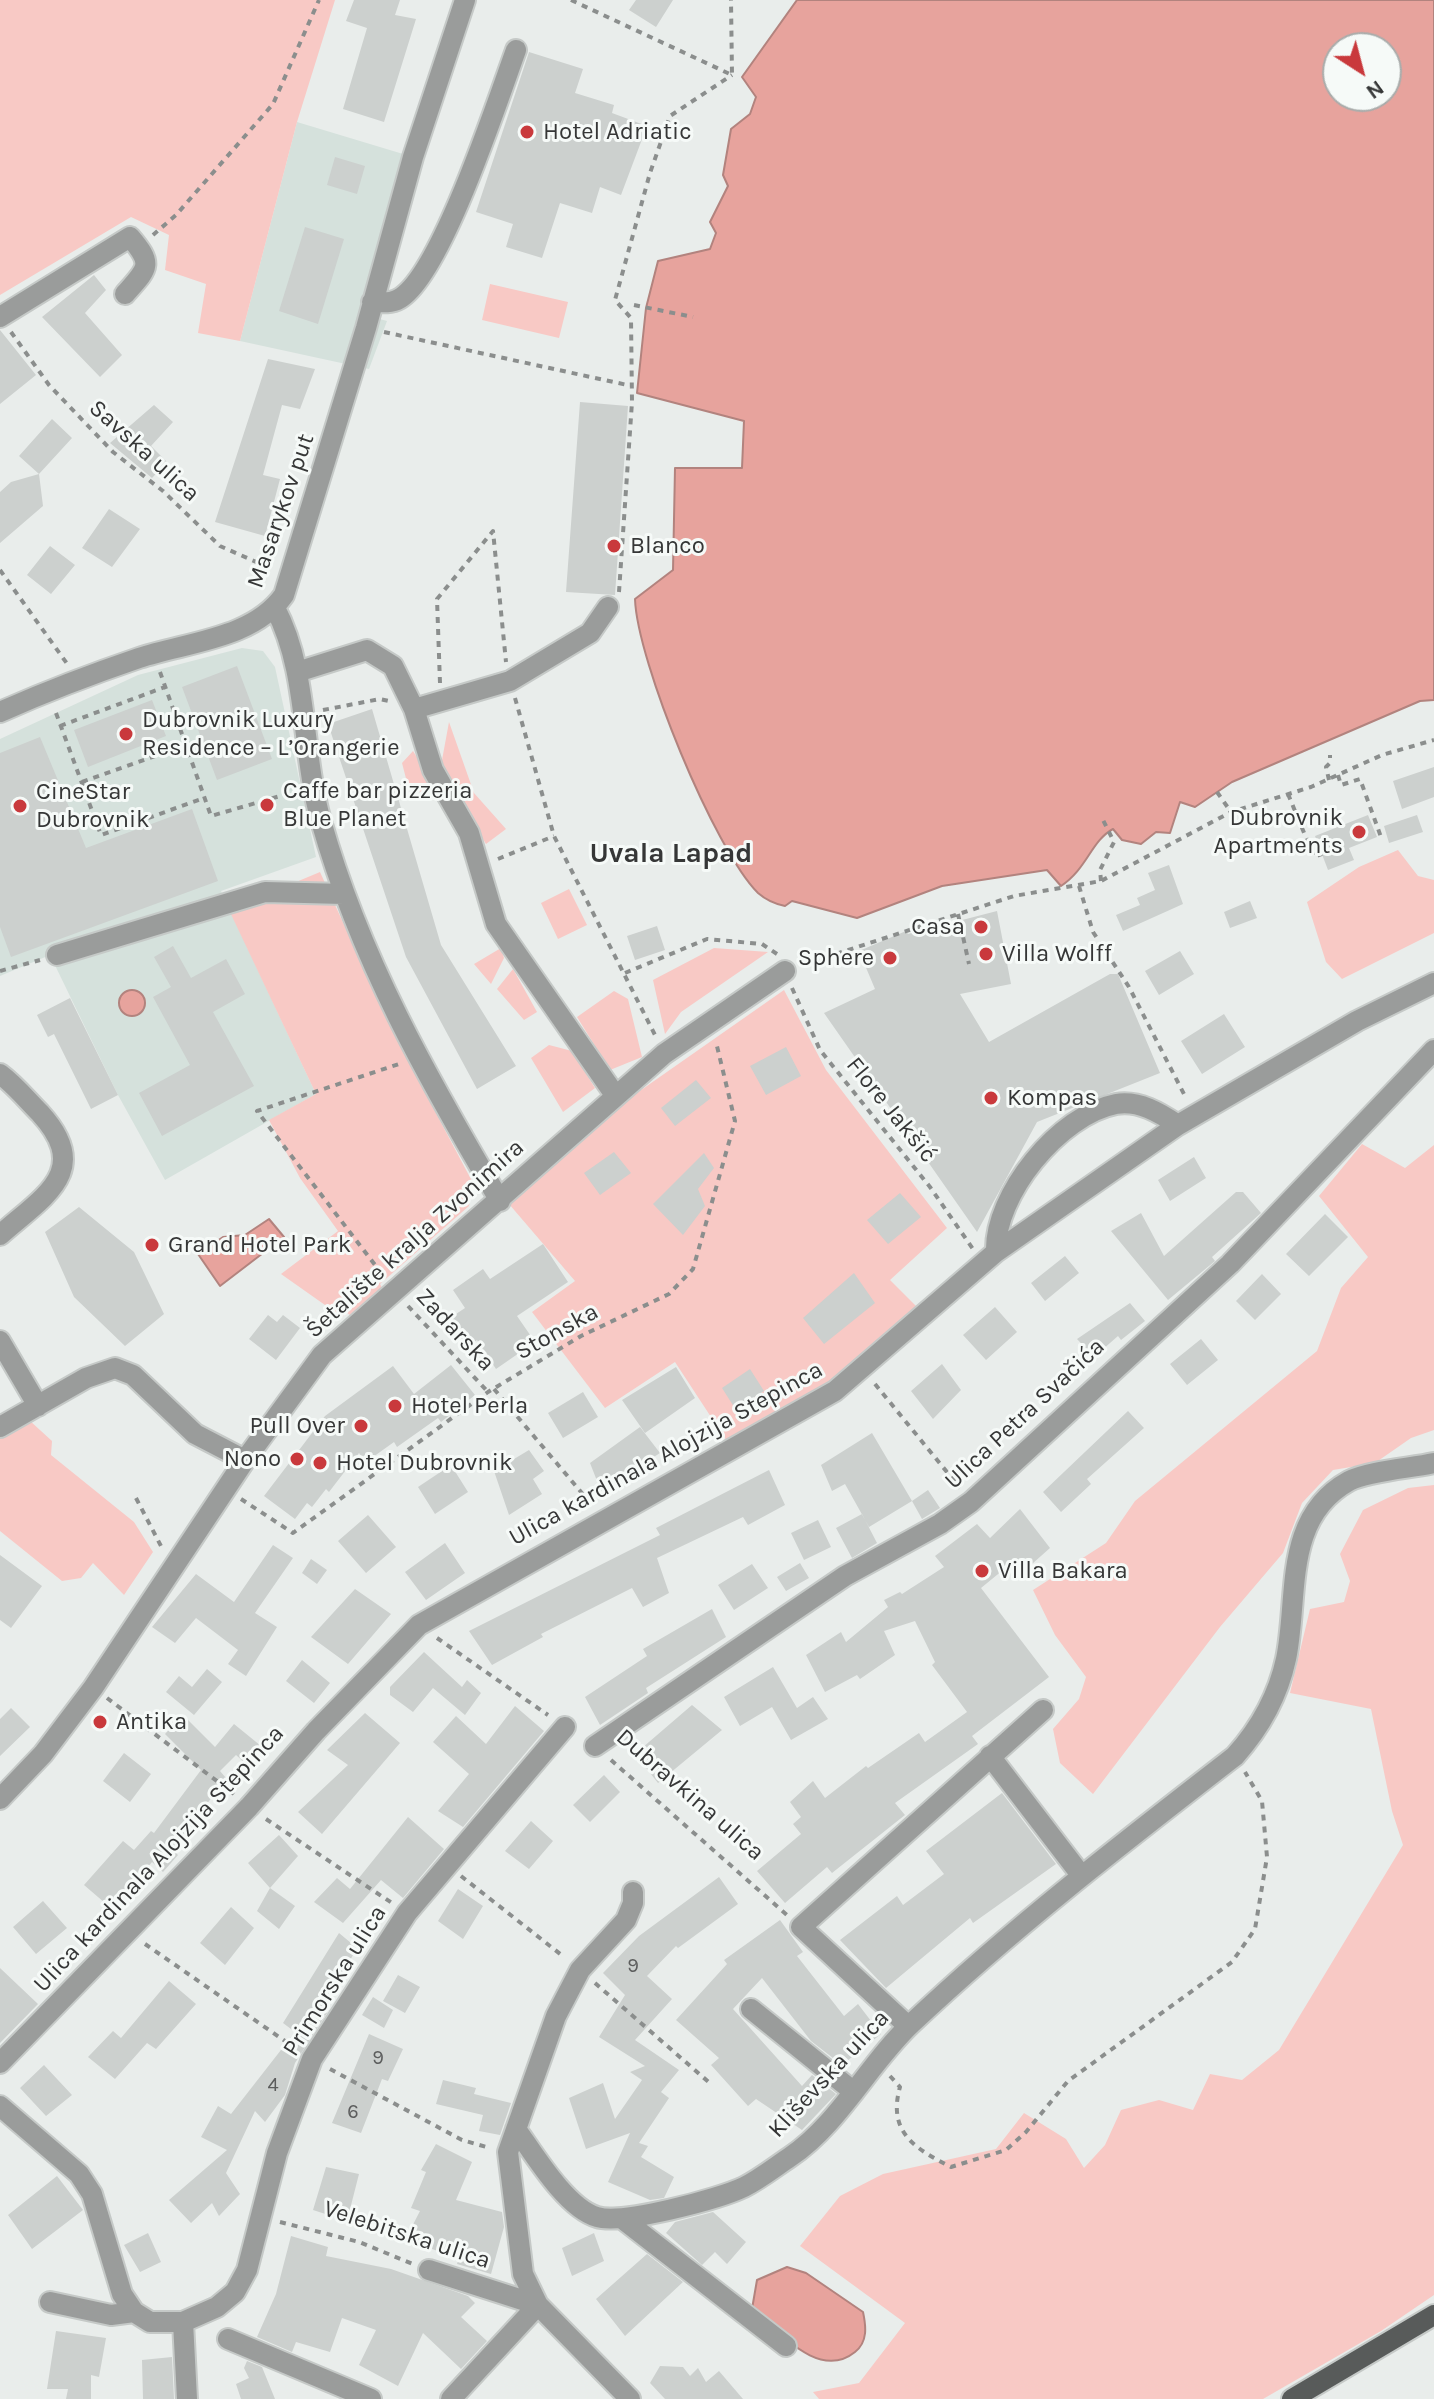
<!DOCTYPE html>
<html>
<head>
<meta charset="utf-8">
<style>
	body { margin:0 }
	#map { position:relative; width:1434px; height:2399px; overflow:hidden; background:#e9edeb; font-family:Karla,sans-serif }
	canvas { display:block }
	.north { position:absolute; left:1322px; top:32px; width:80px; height:80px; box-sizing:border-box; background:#f6faf8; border:2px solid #a9acab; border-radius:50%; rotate:144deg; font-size:22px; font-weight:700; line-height:32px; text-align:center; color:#363737 }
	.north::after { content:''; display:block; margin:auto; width:28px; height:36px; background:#c9393c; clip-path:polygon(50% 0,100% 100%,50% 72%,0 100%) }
</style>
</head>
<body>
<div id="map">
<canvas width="1434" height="2399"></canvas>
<div class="north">N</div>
</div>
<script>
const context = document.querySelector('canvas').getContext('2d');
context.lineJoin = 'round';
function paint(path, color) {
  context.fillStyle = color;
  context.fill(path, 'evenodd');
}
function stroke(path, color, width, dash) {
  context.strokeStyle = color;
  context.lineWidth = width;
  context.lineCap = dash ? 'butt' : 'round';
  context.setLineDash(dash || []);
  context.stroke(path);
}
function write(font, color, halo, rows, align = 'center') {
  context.font = font + ' Karla,sans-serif';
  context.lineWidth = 6;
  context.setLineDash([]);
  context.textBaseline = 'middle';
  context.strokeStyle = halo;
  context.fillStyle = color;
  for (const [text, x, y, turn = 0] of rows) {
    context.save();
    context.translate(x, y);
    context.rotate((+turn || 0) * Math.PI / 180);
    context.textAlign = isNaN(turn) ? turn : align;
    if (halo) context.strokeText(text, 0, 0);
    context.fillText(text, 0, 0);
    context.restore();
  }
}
const built = new Path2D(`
	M297 122 413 157 369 316 387 321 369 369 240 341Z
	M242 648 263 651 275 667 316 857 221 891 316 1094 165 1180 118 1095 50 955 0 976V739L138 675Z`);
const green = new Path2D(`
	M0 0H335L297 122 240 341 198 333 206 284 165 270 169 235 131 217 0 295Z
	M490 284 568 302 559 338 482 320Z
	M449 722 474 793 506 829 486 844 440 771Z
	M413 751 433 783 423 792 409 790 402 763Z
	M1398 850 1418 876 1434 880V933L1342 979 1326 962 1307 902 1359 867Z
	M320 872 394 1034 473 1183 469 1206 380 1284 382 1288 350 1315 347 1313 342 1317 281 1274 338 1231 300 1178 269 1120 316 1094 229 910Z
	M569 889 587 925 558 939 541 903Z
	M501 948 504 958 491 984 474 964Z
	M714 948 768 952 681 1012 665 1034 653 980Z
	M513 969 537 1012 524 1020 497 989Z
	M784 990 826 1070 947 1228 890 1280 921 1311 831 1384 728 1443 675 1362 605 1408 532 1312 575 1281 509 1204 624 1102Z
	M614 991 628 999 642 1057 610 1070 577 1017Z
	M549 1045 572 1051 595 1088 563 1112 531 1058Z
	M1362 1144 1405 1168 1434 1145V1430L1411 1438 1375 1463 1333 1470 1302 1503 1283 1553 1220 1627 1093 1794 1060 1763 1053 1729 1079 1699 1086 1677 1055 1635 1033 1590 1106 1543 1135 1501 1317 1351 1341 1288 1368 1257 1319 1196Z
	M29 1420 52 1441 51 1455 134 1522 153 1552 124 1595 93 1563 81 1578 62 1581 0 1531V1437Z
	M1434 1485V2295L1381 2331 1263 2399H819L813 2392 859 2383 905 2323 800 2246 840 2196 883 2174 996 2149 1024 2113 1066 2139 1084 2168 1105 2145 1121 2110 1159 2100 1193 2110 1210 2074 1242 2080 1279 2050 1403 1845 1392 1811 1371 1709 1290 1693 1310 1609 1344 1602 1350 1581 1340 1554 1363 1510 1408 1488Z`);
const water = new Path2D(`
	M797 0H1434V700L1420 701 1232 782 1195 807 1180 802 1170 833 1156 832 1141 844 1122 840 1113 829C1091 841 1087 869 1061 886L1047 870 942 886 857 918 792 901 785 906C775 904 766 900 758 893 714 849 637 661 635 599L673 570 675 468H742L744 421 637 393 646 308 658 261 710 249 716 233 710 222 728 186 723 175 731 129 750 114 756 97 742 77ZM1338 48H1386V96H1338Z
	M119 1003a13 13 0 1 1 26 0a13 13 0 1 1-26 0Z
	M269 1219 284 1237 220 1286 198 1254 223 1237 245 1235Z
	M787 2267 806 2273 863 2312C866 2326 868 2342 855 2352 819 2381 780 2332 752 2309L757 2280Z`);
const building = new Path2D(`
	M354 0H400L395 15 416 19 384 122 343 109 367 28 346 21Z
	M636 0H673L656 27 629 10Z
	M529 52 583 69 575 93 614 105 612 113 647 126 621 195 600 187 592 213 560 203 542 258 506 247 513 224 476 212Z
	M335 157 365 166 357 194 327 185Z
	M305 227 344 239 318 324 279 311Z
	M94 275 106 290 85 313 122 355 100 377 42 317Z
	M0 330 36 375 0 404Z
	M268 359 315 369 300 409 282 405 263 475 280 479 265 536 215 522Z
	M580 402 628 406 615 595 566 592Z
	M154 405 173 422 151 446 167 462 152 478 110 443Z
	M52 419 72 438 39 474 19 456Z
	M39 474 43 506 0 543V492L11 482Z
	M109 509 140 529 112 567 82 548Z
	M50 546 75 565 51 594 27 575Z
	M237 666 272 759 217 780 182 687Z
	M152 700 166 736 88 767 74 730Z
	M372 709 441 945 516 1066 477 1089 406 957 328 724Z
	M40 737 86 848 192 809 218 881 11 957 0 927V753Z
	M1434 767V797L1402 809 1393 781Z
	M1368 815 1377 837 1349 848 1354 860 1328 870 1315 836Z
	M1417 815 1423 832 1389 843 1384 826Z
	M1169 865 1183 904 1123 931 1116 915 1140 905 1137 898 1155 890 1148 873Z
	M1250 901 1257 918 1230 928 1224 912Z
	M997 911 1011 984 960 994 989 1042 1110 974H1118L1160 1073 1037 1122 977 1232 824 1013 875 989 859 951 906 931 908 934Z
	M657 926 665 950 635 960 627 936Z
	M173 946 191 978 226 959 245 994 213 1012 254 1086 162 1136 139 1093 190 1065 153 997 171 987 154 957Z
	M1180 951 1194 974 1159 995 1145 971Z
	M70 998 118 1095 91 1109 54 1034 48 1037 37 1015Z
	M1224 1014 1245 1047 1202 1074 1181 1041Z
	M786 1047 801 1076 766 1095 750 1066Z
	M696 1080 711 1098 675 1126 661 1108Z
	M614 1152 631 1173 600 1195 584 1173Z
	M704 1153 714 1168 698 1189 705 1206 683 1235 653 1204Z
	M1194 1157 1206 1178 1170 1201 1158 1180Z
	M1236 1192H1243L1261 1213 1212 1257 1215 1261 1168 1300 1111 1231 1141 1213 1164 1256Z
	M900 1193 921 1217 888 1244 867 1220Z
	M79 1207 134 1252 164 1314 125 1346 74 1297 45 1232Z
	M1325 1214 1348 1237 1309 1276 1286 1254Z
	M543 1244 568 1282 517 1316 535 1342 496 1369 477 1340 466 1348 447 1320 465 1308 453 1290 483 1269 490 1279Z
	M1065 1256 1079 1273 1045 1301 1031 1283Z
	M854 1273 875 1303 824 1344 803 1318Z
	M1262 1274 1281 1294 1255 1320 1236 1301Z
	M1130 1303 1145 1321 1121 1340 1118 1336 1094 1357 1077 1339Z
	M995 1307 1017 1332 986 1360 963 1335Z
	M268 1315 277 1322 283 1315 300 1328 276 1360 249 1339Z
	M1201 1339 1218 1360 1187 1385 1170 1364Z
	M942 1364 961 1390 933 1419 911 1391Z
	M451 1365 475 1395 441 1422 438 1418 397 1447 394 1442 366 1462 359 1453 329 1492 326 1489 312 1507 307 1503 295 1519 264 1496 325 1416 393 1366 414 1394Z
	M676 1367 695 1398 645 1433 622 1400Z
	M750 1369 764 1391 736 1410 722 1388Z
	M583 1392 598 1417 563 1438 548 1413Z
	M1128 1411 1144 1428 1087 1479 1091 1484 1061 1512 1043 1492Z
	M640 1427 660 1453 601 1491 590 1463Z
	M872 1433 912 1501 869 1527 845 1484 832 1491 821 1465Z
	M529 1450 544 1471 533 1479 542 1494 509 1515 494 1471Z
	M451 1465 468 1492 435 1514 418 1487Z
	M769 1470 785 1505 748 1525 743 1517 657 1558 669 1593 643 1607 632 1588 541 1634 543 1637 492 1665 469 1631 660 1535 656 1528Z
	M928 1490 940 1508 922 1519 912 1501Z
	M1020 1509 1050 1548 1023 1572 1014 1561 981 1588 1049 1677 972 1736 978 1744 895 1803 905 1815 832 1873 827 1867 785 1903 757 1871 801 1834 793 1824 801 1817 790 1802 813 1781 825 1798 866 1766 868 1768 919 1733 925 1742 967 1712 932 1665 935 1662 915 1621 884 1631 895 1655 860 1679 857 1675 825 1692 806 1655 841 1632 846 1642 888 1607 884 1600 900 1592 902 1594 944 1567 935 1556 977 1524 990 1538Z
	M862 1514 877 1543 852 1558 836 1528Z
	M368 1515 396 1547 366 1573 338 1541Z
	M818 1520 831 1547 804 1560 791 1533Z
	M445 1543 465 1573 426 1600 405 1572Z
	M273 1545 293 1558 255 1613 277 1627 246 1676 228 1664 238 1650 196 1618 175 1643 152 1627 196 1574 234 1602Z
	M0 1555 42 1586 11 1628 0 1620Z
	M311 1559 327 1570 317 1584 302 1573Z
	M800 1563 809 1578 786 1591 777 1577Z
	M752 1564 768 1588 734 1610 718 1585Z
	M355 1589 391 1614 348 1664 311 1637Z
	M712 1609 726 1637 646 1688 648 1693 600 1725 585 1697 647 1656 643 1649Z
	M424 1652 462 1687 467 1680 481 1693 465 1715 433 1688 413 1712 390 1695V1687Z
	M302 1660 330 1683 314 1703 286 1681Z
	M773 1667 797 1708 813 1697 828 1719 791 1740 772 1707 740 1726 724 1697Z
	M207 1669 222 1682 194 1715 166 1692 179 1676 192 1687Z
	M692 1705 722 1730 658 1783 635 1754Z
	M515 1706 544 1731 463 1827 438 1811 469 1774 433 1742 456 1716 486 1744Z
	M11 1708 30 1727 0 1756V1719Z
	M365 1713 400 1743 322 1834 298 1812 348 1765 327 1750Z
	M183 1715 215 1747 234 1724 261 1746 246 1764 236 1755 220 1771 226 1778 173 1850 178 1855 163 1872 152 1862 112 1909 84 1885 123 1841 134 1850 151 1831 154 1833 201 1770 165 1734Z
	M124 1753 151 1774 130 1802 103 1781Z
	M604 1775 620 1792 590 1822 573 1805Z
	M1002 1793 1056 1864 973 1923 970 1918 886 1988 840 1940 897 1896 903 1905 944 1874 926 1851Z
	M408 1817 444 1849 403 1898 381 1880 343 1923 314 1902 337 1878 350 1889Z
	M531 1821 553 1841 529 1869 505 1851Z
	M279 1835 298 1856 270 1888 248 1863Z
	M719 1877 738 1904 678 1948 676 1946 647 1976 672 1999 635 2040 679 2070 661 2092 669 2098 639 2143 648 2146 641 2157 674 2177 664 2198 650 2200 608 2182 630 2133 586 2149 569 2098 603 2083 615 2119 642 2080 630 2072 645 2066 599 2037 625 1995 603 1973 639 1936Z
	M270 1888 295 1906 279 1929 257 1911Z
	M458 1889 483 1906 463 1939 438 1921Z
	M43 1901 67 1928 36 1954 13 1927Z
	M231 1907 254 1928 225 1965 200 1943Z
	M780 1920 803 1952 797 1956 844 2016 858 2004 881 2034 842 2065 811 2041 762 1978 733 2009 802 2086 812 2075 836 2094 802 2130 756 2099 748 2106 711 2065 719 2058 676 2020 727 1964 724 1960Z
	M339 1933 357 1948 324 2006 329 2010 295 2063 285 2095 265 2122 255 2111 226 2173 240 2194 219 2216 212 2203 191 2223 169 2200 227 2150 201 2137 218 2106 231 2114 295 2032 283 2023Z
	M0 1968 38 2004 0 2043Z
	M398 1975 420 1987 405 2013 383 2001Z
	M169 1981 196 2004 156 2049 147 2043 115 2079 88 2057 113 2031 121 2038Z
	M373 1997 393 2010 384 2028 362 2015Z
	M369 2034 403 2049 388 2081 382 2079 361 2133 332 2123Z
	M44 2065 72 2095 46 2116 20 2088Z
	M443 2080 476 2088 474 2094 511 2103 500 2135 479 2131 483 2115 436 2104Z
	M436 2144 472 2162 456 2200 502 2212 504 2227 491 2274 457 2264 459 2258 405 2240 420 2211 411 2208 426 2172 421 2170Z
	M326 2167 359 2174 347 2221 313 2210Z
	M57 2176 83 2210 32 2249 8 2215Z
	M713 2212 746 2242 727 2264 715 2252 702 2265 666 2233 675 2222Z
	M148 2233 161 2262 140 2272 124 2245Z
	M594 2233 604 2261 572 2276 562 2248Z
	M291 2236 328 2247 326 2256 391 2269 468 2296 475 2303 461 2317 487 2341 461 2369 423 2333 398 2386 359 2365 376 2330 342 2318 330 2352 296 2342 292 2352 257 2337 276 2294Z
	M647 2254 683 2282 625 2336 596 2299Z
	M56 2331 106 2338 99 2377 91 2375V2399H66L68 2389H47Z
	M172 2357 174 2399H143L142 2360Z
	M247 2361 262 2367 275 2399H241L236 2384 249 2378 244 2368Z
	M660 2366 683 2367 690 2376 698 2368 706 2382 719 2371 743 2399H665L650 2383Z`);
const path = new Path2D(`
	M571 0 732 75 731 0
	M153 235 176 215 273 104 319 0
	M634 305 693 317
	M11 332 49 385 113 452 163 491 220 546 270 568
	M384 332 632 386
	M0 570 68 665
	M619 592 632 402 631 318 615 300 650 173 670 116 732 75
	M160 672 211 816 294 792
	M440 683 437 599 493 531 506 662
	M515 698 554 836 655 1035
	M323 710 380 699 389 701
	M56 713 101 835 204 798
	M60 726 165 687
	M1338 775 1341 785 1360 779 1381 837
	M1329 780 1326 767 1330 763V755
	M82 782 186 745
	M1217 792 1231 812
	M1288 794 1314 857 1322 854
	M498 859 554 836
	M1101 881 1100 870 1114 842 1103 820
	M1079 886 1093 932 1129 987 1186 1098
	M958 914 969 964
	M802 965 1014 896 1101 881 1231 812 1311 787 1382 755 1434 740
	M0 971 40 960
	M625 973 707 939 762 944 777 954
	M792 988 820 1050 930 1187 973 1249
	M382 1274 257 1111 399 1064
	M408 1306 488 1392
	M875 1384 960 1488
	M494 1389 592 1505
	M136 1498 162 1548
	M241 1499 293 1533 488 1392 581 1336 669 1294 693 1269 735 1121 716 1042
	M437 1638 548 1715
	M107 1698 234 1794
	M611 1760 787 1915
	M266 1819 392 1903
	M461 1876 564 1957
	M145 1944 295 2048
	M595 1983 712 2085
	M330 2069 462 2140 490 2148
	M890 2076 900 2087C887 2133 916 2149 951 2167L1006 2150 1026 2132 1068 2081 1232 1962 1255 1929 1267 1857 1262 1801 1245 1772
	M280 2222 359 2242 413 2264`);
const minor = new Path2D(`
	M372 302C383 302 393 304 402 297 443 268 497 102 516 50
	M0 317 130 237C154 265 148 268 125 294
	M275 608C309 672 301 752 321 821 360 959 428 1079 500 1201
	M297 672 367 650 393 666 414 709 510 681 590 633 608 607
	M414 709 433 770 469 833 496 924 615 1095
	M0 712C45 692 92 674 139 658 187 642 253 639 284 595L366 328 413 157 465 0
	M57 955 265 892 344 894
	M0 1074C15 1085 27 1100 40 1113 93 1171 44 1196 0 1235
	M996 1252C994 1195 1059 1115 1116 1104 1139 1100 1160 1113 1178 1125
	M0 1341 38 1406
	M0 1427 86 1378 115 1368 133 1375 195 1434 245 1460
	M595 1746 845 1576 940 1524 971 1502 1230 1264 1434 1050
	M990 1756 1081 1875
	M0 1799 43 1754 93 1688 245 1460 322 1355 664 1054 785 971
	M751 2009 854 2092
	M908 2026 801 1927 1043 1710
	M0 2063 249 1807 316 1731 419 1625 835 1391 996 1252 1178 1125 1357 1021 1434 983
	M0 2106 79 2174 92 2194 122 2294 134 2312 150 2322H183L217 2307 235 2292 247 2270 277 2153 312 2059 407 1913 565 1727
	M516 2129C534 2154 566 2208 597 2217 622 2225 719 2199 744 2187 760 2179 775 2167 790 2157 839 2124 870 2062 912 2023 1014 1927 1124 1842 1235 1756 1260 1728 1278 1696 1286 1659 1299 1598 1282 1518 1349 1481 1368 1471 1412 1468 1434 1463
	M624 2220 786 2346
	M429 2270 538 2305 451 2399
	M50 2302 111 2315 134 2312
	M183 2322 187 2399
	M228 2339 371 2399
	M630 2399 538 2305 523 2274 508 2152 556 2016 580 1970 626 1920 633 1903V1892`);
const major = new Path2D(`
	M1292 2399 1434 2315`);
const markers = [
	[527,132,8,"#c9393c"],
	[614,546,8,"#c9393c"],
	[126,734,8,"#c9393c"],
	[267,805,8,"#c9393c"],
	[20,806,8,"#c9393c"],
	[1359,832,8,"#c9393c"],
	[981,927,8,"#c9393c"],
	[986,954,8,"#c9393c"],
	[890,958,8,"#c9393c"],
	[991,1098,8,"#c9393c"],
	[152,1245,8,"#c9393c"],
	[395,1406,8,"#c9393c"],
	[361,1426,8,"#c9393c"],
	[297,1459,8,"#c9393c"],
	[320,1463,8,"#c9393c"],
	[982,1571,8,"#c9393c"],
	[100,1722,8,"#c9393c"]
];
const numberNames = [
	["9",633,1966],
	["9",378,2058],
	["4",273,2085],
	["6",353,2112]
];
const poiNames = [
	["Hotel Adriatic",543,132],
	["Blanco",630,546],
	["Dubrovnik Luxury",142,720],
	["Residence – L’Orangerie",142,748],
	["Caffe bar pizzeria",283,791],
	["Blue Planet",283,819],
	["CineStar",36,792],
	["Dubrovnik",36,820],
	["Dubrovnik",1343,818,"right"],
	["Apartments",1343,846,"right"],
	["Casa",965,927,"right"],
	["Villa Wolff",1002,954],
	["Sphere",874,958,"right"],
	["Kompas",1007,1098],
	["Grand Hotel Park",168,1245],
	["Hotel Perla",411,1406],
	["Pull Over",345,1426,"right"],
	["Nono",281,1459,"right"],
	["Hotel Dubrovnik",336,1463],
	["Villa Bakara",998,1571],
	["Antika",116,1722]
];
const streetNames = [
	["Savska ulica",144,451,42],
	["Masarykov put",281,511,-71],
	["Flore Jakšić",891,1110,51],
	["Šetalište kralja Zvonimira",415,1239,-42],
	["Zadarska",455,1330,47],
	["Stonska",557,1332,-29],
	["Ulica Petra Svačića",1025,1414,-43],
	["Ulica kardinala Alojzija Stepinca",666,1454,-29],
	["Dubravkina ulica",690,1795,41],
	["Ulica kardinala Alojzija Stepinca",159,1859,-47],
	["Primorska ulica",335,1981,-58],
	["Kliševska ulica",829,2074,-47],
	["Velebitska ulica",407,2235,18]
];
const quarterNames = [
	["Uvala Lapad",671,854]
];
paint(built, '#d5e1dc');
paint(green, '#f8c9c5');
paint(water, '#e7a39d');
stroke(water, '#b2837e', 2);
paint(building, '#ccd0ce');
stroke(minor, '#c5c9c7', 24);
stroke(major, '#c5c9c7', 24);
stroke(path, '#8b8e8d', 4, [6, 6]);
stroke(minor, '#9a9c9b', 20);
stroke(major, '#585b5a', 20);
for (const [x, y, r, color] of markers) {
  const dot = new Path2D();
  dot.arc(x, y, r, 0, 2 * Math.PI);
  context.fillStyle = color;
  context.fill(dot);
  stroke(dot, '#f6faf8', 3);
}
write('20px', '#5c5d5d', null, numberNames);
write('24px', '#363737', '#f6faf8', poiNames, 'left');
write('24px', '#363737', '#f6faf8', streetNames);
write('bold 28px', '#363737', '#f6faf8', quarterNames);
</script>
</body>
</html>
